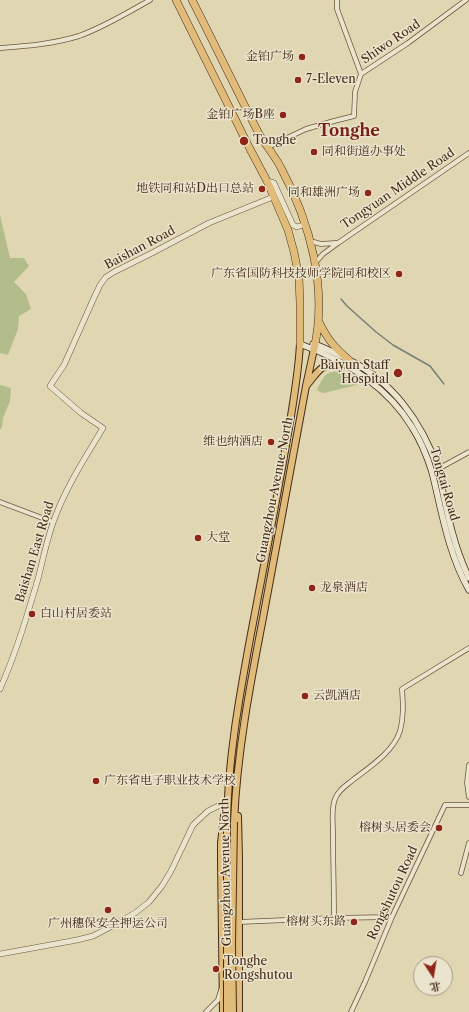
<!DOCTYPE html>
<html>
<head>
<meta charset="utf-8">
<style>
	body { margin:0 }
	#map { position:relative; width:469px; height:1012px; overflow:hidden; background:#e0d6b2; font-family:"Libre Caslon Text","Noto Serif SC",serif }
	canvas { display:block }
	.north { position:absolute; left:413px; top:956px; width:40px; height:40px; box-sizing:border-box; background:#ebe4cd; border:1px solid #a99a85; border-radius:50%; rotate:168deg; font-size:11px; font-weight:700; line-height:16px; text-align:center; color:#462c19 }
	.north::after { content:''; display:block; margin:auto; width:14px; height:18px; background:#8f2418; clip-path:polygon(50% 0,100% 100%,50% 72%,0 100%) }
</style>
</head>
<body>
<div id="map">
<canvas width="469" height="1012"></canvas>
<div class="north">北</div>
</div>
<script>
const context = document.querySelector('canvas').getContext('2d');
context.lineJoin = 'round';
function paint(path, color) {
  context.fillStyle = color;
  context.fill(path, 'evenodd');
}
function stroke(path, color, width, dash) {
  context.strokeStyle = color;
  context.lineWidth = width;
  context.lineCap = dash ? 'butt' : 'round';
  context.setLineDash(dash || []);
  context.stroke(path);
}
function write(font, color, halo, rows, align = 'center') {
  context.font = font + ' "Libre Caslon Text","Noto Serif SC",serif';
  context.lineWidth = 3;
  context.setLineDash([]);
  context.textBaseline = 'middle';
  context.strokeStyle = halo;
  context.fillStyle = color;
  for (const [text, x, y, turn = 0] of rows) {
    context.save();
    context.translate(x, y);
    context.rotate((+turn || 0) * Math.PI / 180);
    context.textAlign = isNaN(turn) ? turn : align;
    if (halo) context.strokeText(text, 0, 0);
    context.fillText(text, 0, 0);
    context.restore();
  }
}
const green = new Path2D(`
	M0 215 10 258H24L29 266 14 282 26 294 31 309 19 316 18 329 8 355 0 353Z
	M345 371 359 380 357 385 324 393 318 391 317 389C327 372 324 372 345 371Z
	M0 385 11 388 10 401 3 418 2 427 0 430Z`);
const stream = new Path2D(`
	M341 299 347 306 376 332 393 345 430 366 444 384`);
const minor = new Path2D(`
	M337 0V9L361 74
	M0 48C26 46 53 44 79 36 104 27 127 13 150 0
	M268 147 306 129 334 121 354 116 355 92 361 74 408 43 466 0
	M310 241 321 244 336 243
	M315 263 323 254 338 243 469 153
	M436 470 469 452
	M0 502 53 522
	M469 765 467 783 469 797
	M461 873 469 843
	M334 918C334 889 333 861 333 832 333 822 331 809 335 799 338 790 347 785 354 779 370 767 394 751 400 731 404 717 403 703 402 689L469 648
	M239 922 334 918 392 917
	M206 1012 218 1000 221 990
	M351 1012 365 982 392 917 445 805H469`);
const tertiary = new Path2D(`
	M267 181 274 183 293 225 297 227 306 224
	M0 689C16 653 27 616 38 579 43 559 47 539 54 520 66 487 85 458 103 428L81 413 50 386 64 365 93 300 100 285 106 277 114 272 152 253 209 223 273 197
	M0 954 77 940 93 936 114 925 135 913 149 902 162 886 171 871 193 825 208 811 228 801`);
const secondary = new Path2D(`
	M300 344C344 360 387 386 412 427 421 441 427 456 432 472 442 512 448 553 469 590
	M313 344H315C326 349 338 354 349 360 393 382 422 422 438 469 446 506 452 543 469 578`);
const primary = new Path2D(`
	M307 385C321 368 320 364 343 364
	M238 816 239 859V1012
	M227 822C228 760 239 699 250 639 262 576 274 514 285 451 291 416 298 380 300 344
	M234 822C237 753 250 685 263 618 277 540 292 463 306 386L314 349
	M223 1012 221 861V843L224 816`);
const trunk = new Path2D(`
	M176 0 250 149 267 181 288 230 294 252 299 278 300 303V344
	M192 0C214 43 235 87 257 130 264 144 274 154 281 168 310 222 328 288 314 349
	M319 322C328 340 334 347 349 360`);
const primaryBridge = new Path2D(`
	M227 1012V822
	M233 1012 232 944 234 822`);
const markers = [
	[302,57,4,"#8f2418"],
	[298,80,4,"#8f2418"],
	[283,115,4,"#8f2418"],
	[244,141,5,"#8f2418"],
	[314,152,4,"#8f2418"],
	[262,189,4,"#8f2418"],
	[368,193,4,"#8f2418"],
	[399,274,4,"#8f2418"],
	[398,373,5,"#8f2418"],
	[271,442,4,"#8f2418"],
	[198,538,4,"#8f2418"],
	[312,588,4,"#8f2418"],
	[32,614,4,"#8f2418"],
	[305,696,4,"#8f2418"],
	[96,781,4,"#8f2418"],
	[439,828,4,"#8f2418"],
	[108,910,4,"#8f2418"],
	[354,922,4,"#8f2418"],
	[216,969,4,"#8f2418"]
];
const streetNames = [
	["Shiwo Road",391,42,-34],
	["Tongyuan Middle Road",398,189,-34],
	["Baishan Road",140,248,-28],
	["Tongtai Road",444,484,74],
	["Guangzhou Avenue North",275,490,-79],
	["Baishan East Road",35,552,-73],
	["Guangzhou Avenue North",226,872,-91],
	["Rongshutou Road",393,893,-65]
];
const poiNames = [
	["金铂广场",294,57],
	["7-Eleven",306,80,"left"],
	["金铂广场B座",275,115],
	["Tonghe",253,141,"left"],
	["同和街道办事处",322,152,"left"],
	["地铁同和站D出口总站",254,189],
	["同和雄洲广场",360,193],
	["广东省国防科技技师学院同和校区",391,274],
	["Baiyun Staff",389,366],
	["Hospital",389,380],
	["维也纳酒店",263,442],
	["大堂",206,538,"left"],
	["龙泉酒店",320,588,"left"],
	["白山村居委站",40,614,"left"],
	["云凯酒店",313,696,"left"],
	["广东省电子职业技术学校",104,781,"left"],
	["榕树头居委会",431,828],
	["榕树头东路",346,922],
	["广州穗保安全押运公司",108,924,"center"],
	["Tonghe",224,962,"left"],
	["Rongshutou",224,976,"left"]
];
const districtNames = [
	["Tonghe",349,131]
];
paint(green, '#b3bd8b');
stroke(stream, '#787f78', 1.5);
stroke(minor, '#6c563f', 5.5);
stroke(tertiary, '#6c563f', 6);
stroke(secondary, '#462c19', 7);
stroke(primary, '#462c19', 8);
stroke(trunk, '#462c19', 8);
stroke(minor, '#ebe4cd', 4);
stroke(tertiary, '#ebe4cd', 5);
stroke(secondary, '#ebe4cd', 5.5);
stroke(primary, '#e0bb79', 6);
stroke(trunk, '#e0bb79', 7);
stroke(primaryBridge, '#462c19', 8, []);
stroke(primaryBridge, '#e0bb79', 6);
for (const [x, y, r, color] of markers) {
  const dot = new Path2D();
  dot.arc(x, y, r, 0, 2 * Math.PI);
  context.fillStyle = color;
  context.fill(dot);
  stroke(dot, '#ebe4cd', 1.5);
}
write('12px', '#462c19', '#ebe4cd', streetNames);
write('12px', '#462c19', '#ebe4cd', poiNames, 'right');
write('bold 16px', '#7a1f14', '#ebe4cd', districtNames);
</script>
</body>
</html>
